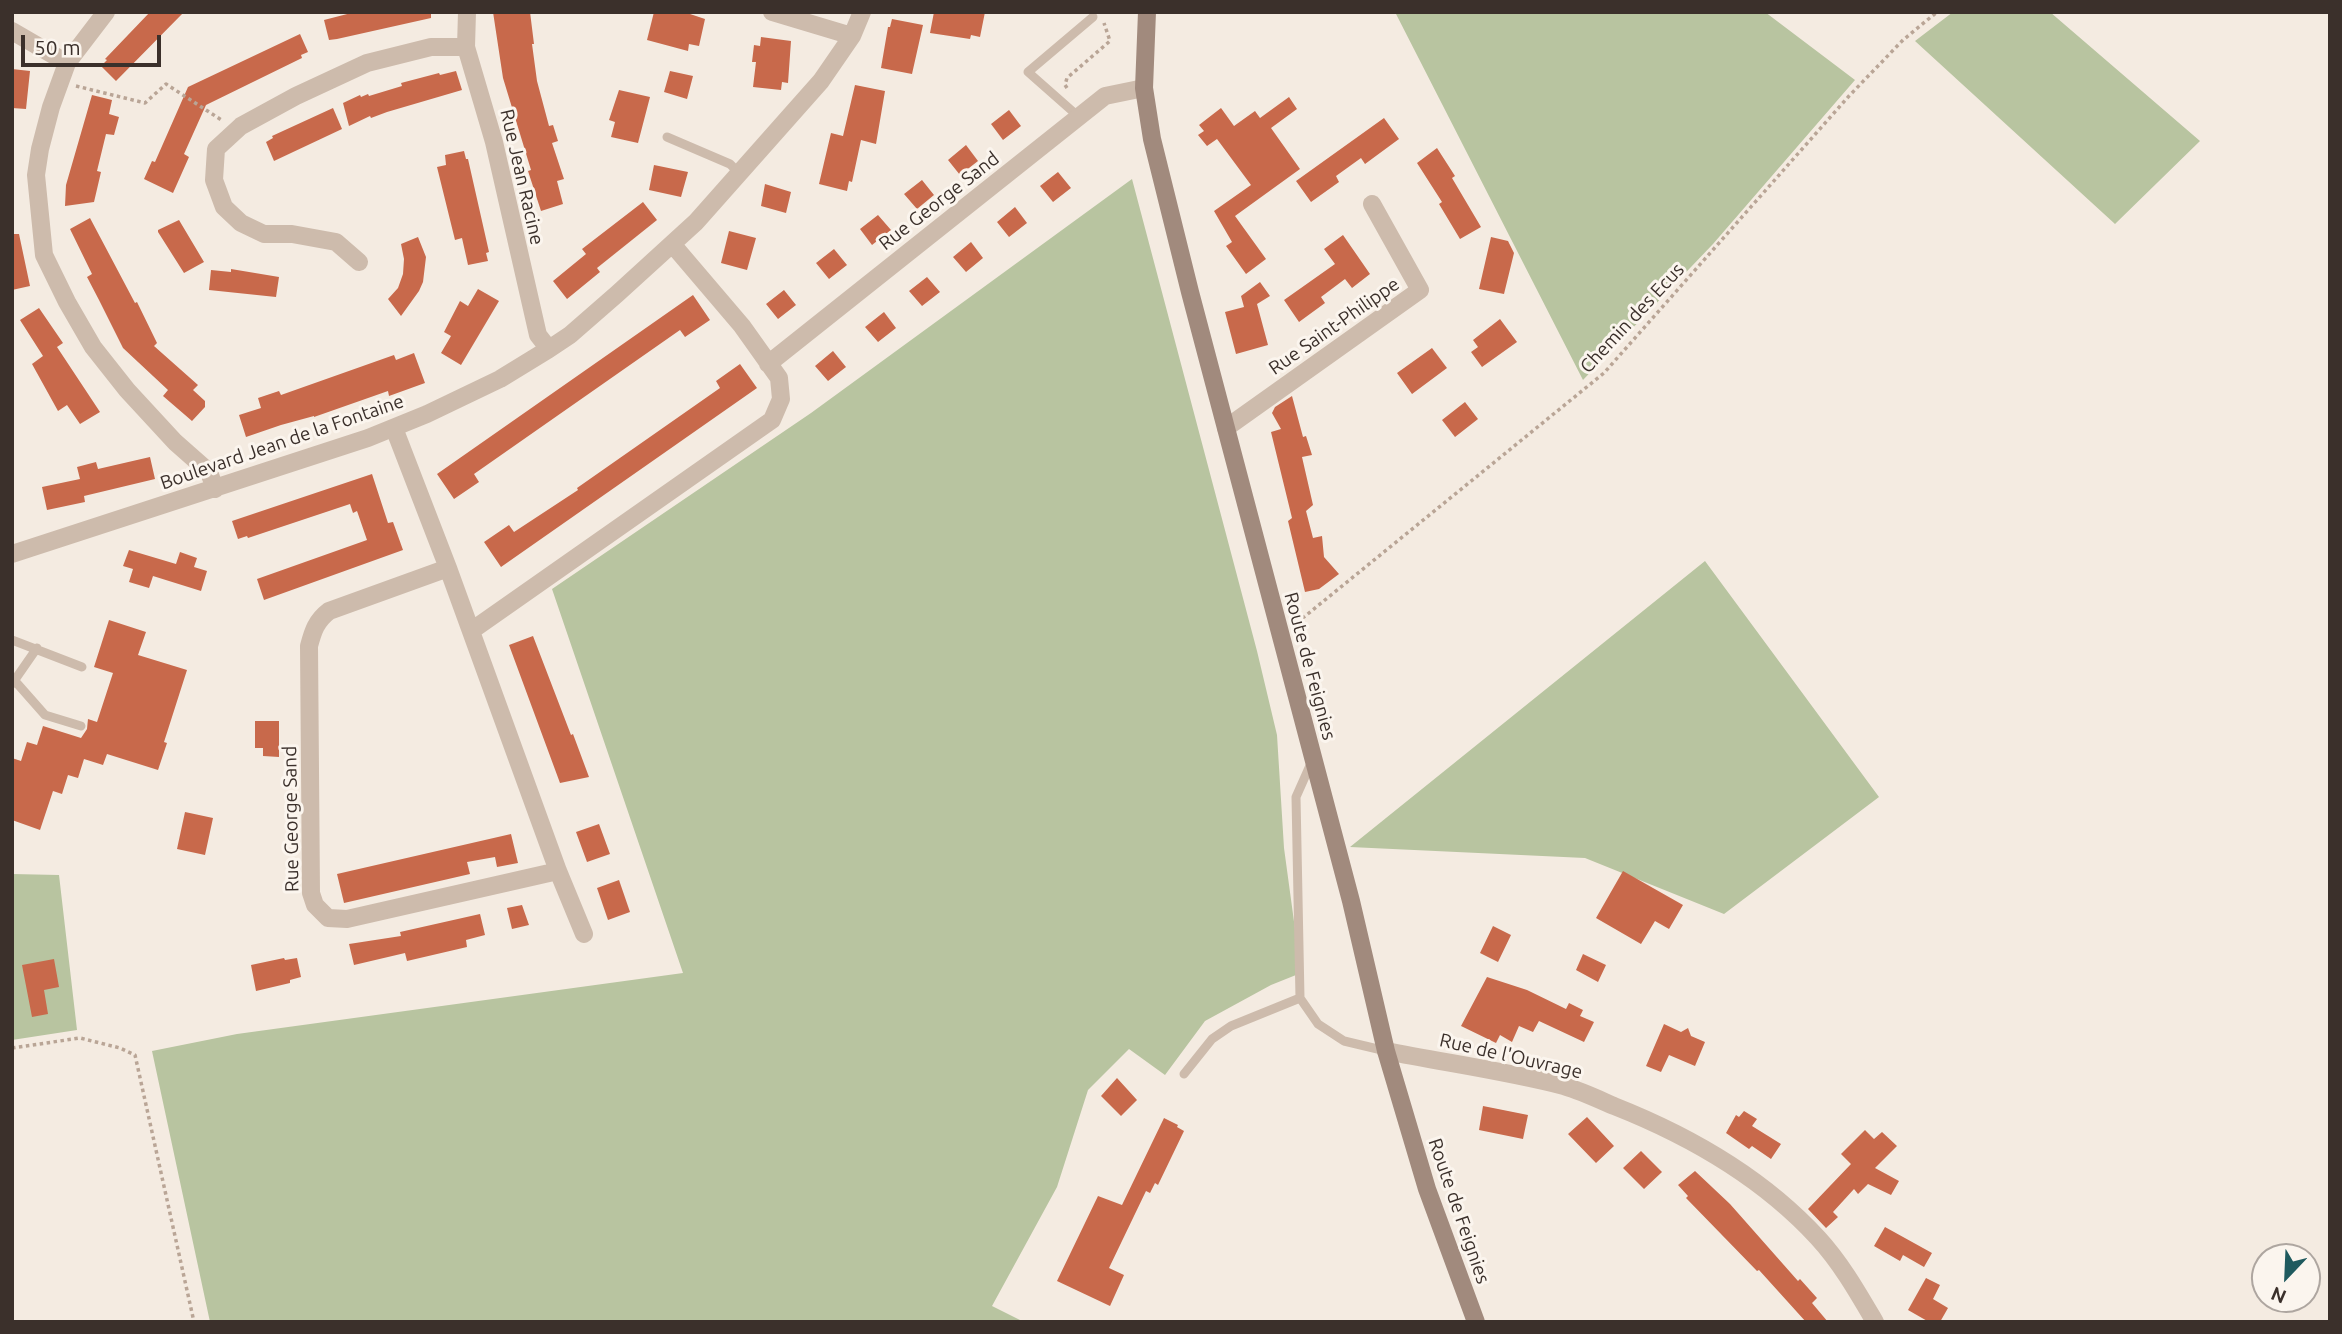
<!DOCTYPE html>
<html>
<head>
<meta charset="utf-8">
<style>
	body { margin:0 }
	#map { position:relative; width:2342px; height:1334px; overflow:hidden; background:#f4ebe1; font-family:Ubuntu,sans-serif }
	canvas { display:block }
	.frame { position:absolute; inset:0; border:14px solid #3b302b; pointer-events:none }
	.north { position:absolute; left:2251px; top:1243px; width:70px; height:70px; box-sizing:border-box; background:#fbf5ee; border:2px solid #aea6a0; border-radius:50%; rotate:203deg; font-size:19px; font-weight:700; line-height:28px; text-align:center; color:#3b302b }
	.north::after { content:''; display:block; margin:auto; width:24px; height:32px; background:#1f5a5e; clip-path:polygon(50% 0,100% 100%,50% 72%,0 100%) }
	.scale { position:absolute; left:21px; top:35px; width:140px; height:32px; box-sizing:border-box; border:4px solid #3b302b; border-top:0; padding-left:9px; font-size:21px; line-height:24px; white-space:nowrap; color:#3b302b; -webkit-text-stroke:5px #fbf5ee; paint-order:stroke }
</style>
</head>
<body>
<div id="map">
<canvas width="2342" height="1334"></canvas>
<div class="frame"></div>
<div class="north">N</div>
<div class="scale">50 m</div>
</div>
<script>
const context = document.querySelector('canvas').getContext('2d');
context.lineJoin = 'round';
function paint(path, color) {
  context.fillStyle = color;
  context.fill(path, 'evenodd');
}
function stroke(path, color, width, dash) {
  context.strokeStyle = color;
  context.lineWidth = width;
  context.lineCap = dash ? 'butt' : 'round';
  context.setLineDash(dash || []);
  context.stroke(path);
}
function write(font, color, halo, rows, align = 'center') {
  context.font = font + ' Ubuntu,sans-serif';
  context.lineWidth = 6;
  context.setLineDash([]);
  context.textBaseline = 'middle';
  context.strokeStyle = halo;
  context.fillStyle = color;
  for (const [text, x, y, turn = 0] of rows) {
    context.save();
    context.translate(x, y);
    context.rotate((+turn || 0) * Math.PI / 180);
    context.textAlign = isNaN(turn) ? turn : align;
    if (halo) context.strokeText(text, 0, 0);
    context.fillText(text, 0, 0);
    context.restore();
  }
}
const green = new Path2D(`
	M1395 12H1765L1855 80 1713 244 1583 380Z
	M1953 12H2050L2200 141 2115 224 1915 41Z
	M1132 179 1257 651 1277 735 1284 848 1301 973 1271 985 1205 1021 1165 1075 1129 1049 1088 1090 1057 1187 992 1306 1024 1322H210L152 1051 237 1034 683 973 552 589 811 413Z
	M1705 561 1879 797 1724 914 1585 858 1350 847Z
	M12 874 59 875 77 1030 12 1040Z`);
const building = new Path2D(`
	M150 12H184L116 81 101 66 107 60 105 59Z
	M431 12V18L337 39 329 40 324 20 355 12Z
	M493 12H530L534 44H532L537 81 549 126 553 125 558 141 552 143 564 179 557 181 563 204 541 211 528 171 531 170 503 78Z
	M654 12H684L705 19 699 46 689 44 688 51 647 40Z
	M934 12H985L980 37 971 35 970 39 930 33Z
	M892 19 923 25 912 74 881 68 888 27H890Z
	M300 34 308 52 301 55 302 58 206 105 184 154 189 157 173 193 144 179 152 161 155 162 188 87Z
	M761 37 791 41 788 83 782 82 781 90 753 87 756 62H752L754 45 760 46Z
	M12 69 30 71 26 109 12 108Z
	M456 71 462 90 387 112 371 118 370 116 349 126 343 103 360 95 361 97 368 94 369 96 402 86 401 83 439 73 440 75Z
	M670 71 693 76 687 99 664 92Z
	M855 85 885 91 876 144 861 140 852 182 849 181 847 191 819 184 831 133 843 136Z
	M619 90 650 97 638 143 611 137 615 122 609 120Z
	M92 95 112 100 109 114 119 117 114 135 106 134 97 171 101 172 94 202 65 206 66 185Z
	M1289 97 1297 109 1271 128 1300 169 1235 216 1266 259 1246 274 1226 246 1232 242 1214 211 1251 185 1217 139 1207 146 1198 135 1204 131 1199 125 1221 108 1234 126 1255 111 1260 118Z
	M333 108 342 129 274 161 266 142 273 138 272 136Z
	M1009 110 1021 126 1003 140 991 124Z
	M1384 118 1399 139 1365 164 1361 158 1336 176 1339 182 1311 202 1296 181Z
	M966 145 978 161 960 175 948 160Z
	M1437 148 1455 176 1452 178 1481 227 1460 239 1439 204 1442 202 1417 163Z
	M464 151 466 159H468L489 252 486 253 488 261 468 265 462 238 455 240 437 167 446 165 445 155Z
	M654 165 688 172 681 197 649 190Z
	M1058 172 1071 188 1053 202 1040 186Z
	M922 180 934 195 917 209 904 194Z
	M765 184 791 192 786 213 761 206Z
	M643 202 657 220 597 268 600 272 567 299 553 281 586 254 582 249Z
	M1015 207 1027 223 1009 237 997 222Z
	M878 215 891 230 872 245 860 229Z
	M90 218 135 303 137 302 157 343 154 346 198 385 193 390 205 401V407L192 421 163 396 168 390 123 348 99 300 87 277 92 274 70 229Z
	M179 220 204 262 184 273 158 232V230Z
	M729 231 756 238 747 270 721 263Z
	M12 234H19L30 286 12 290Z
	M1343 235 1370 274 1352 288 1345 279 1321 297 1325 303 1299 322 1284 300 1335 264 1324 249Z
	M418 237 426 257 423 282 419 291 401 316 388 299 398 288 403 274 404 259 401 244Z
	M1491 237 1508 241 1514 253 1504 294 1479 289Z
	M971 242 983 258 966 272 953 257Z
	M834 249 847 265 829 279 816 263Z
	M231 269 279 277 276 297 209 290 211 270 231 272Z
	M927 277 940 292 922 306 909 291Z
	M1260 282 1270 296 1257 304 1268 345 1236 354 1225 312 1244 307 1241 296Z
	M478 289 499 301 461 365 441 353 451 336 444 332 460 301 468 306Z
	M784 290 796 305 778 319 766 304Z
	M693 295 710 320 685 337 680 330 474 474 479 482 454 499 437 474Z
	M39 308 63 343 57 347 100 412 80 424 67 405 58 411 32 364 43 356 20 320Z
	M884 312 896 328 878 342 865 327Z
	M1500 319 1517 342 1482 367 1471 352 1478 347 1473 340Z
	M1432 348 1447 368 1412 394 1397 373Z
	M833 351 846 367 828 381 815 366Z
	M414 353 425 383 389 396 388 391 314 417V416L281 425 246 437 239 415 261 408 258 398 279 391 281 395 394 355 396 360Z
	M740 364 757 388 501 567 484 542 509 525 514 532 578 490 577 488 720 388 716 381Z
	M1292 396 1303 437 1306 436 1312 455 1302 457 1313 505 1306 511 1313 538 1322 536 1324 557 1339 574 1319 589 1305 592 1288 521 1292 518 1271 432 1281 429 1272 413 1275 407Z
	M1465 402 1478 419 1455 437 1442 420Z
	M150 457 155 479 84 496 85 502 47 510 42 487 80 479 77 467 96 462 98 469Z
	M372 474 388 523 393 522 403 550 264 600 257 579 367 540 357 511 353 513 350 504 248 538 247 536 238 539 232 521Z
	M129 550 176 564 180 552 197 558 194 567 207 571 201 591 153 576 149 588 129 582 133 569 123 566Z
	M109 620 146 632 138 655 187 670 164 742 167 743 158 770 107 754 103 765 84 759 78 778 68 775 62 794 53 791 40 830 12 820V758L21 761 27 742 37 745 43 726 81 738 87 729 88 719 97 722 113 673 94 667Z
	M533 636 571 735 573 734 589 777 560 783 509 645Z
	M255 721H279V757L263 756V748H255Z
	M185 812 213 818 205 855 177 849Z
	M599 824 610 854 587 862 576 832Z
	M511 834 518 863 497 867 495 857 467 862 470 874 344 903 337 874Z
	M1623 871 1683 905 1669 929 1655 921 1641 944 1596 918Z
	M619 880 630 912 608 920 597 888Z
	M522 905 529 925 512 929 507 908Z
	M480 914 485 935 466 940 467 947 407 961 405 953 354 965 349 944 401 936 400 932Z
	M1493 926 1511 935 1498 962 1480 953Z
	M1583 954 1606 965 1598 982 1576 970Z
	M284 958 285 960 297 958 301 977 290 980V983L256 991 251 965Z
	M54 959 59 987 44 990 48 1014 32 1017 22 965Z
	M1487 977 1527 990 1566 1009 1569 1003 1583 1010 1580 1016 1594 1022 1584 1042 1539 1021 1533 1032 1519 1026 1512 1042 1500 1035 1496 1043 1461 1026Z
	M1664 1024 1681 1032 1688 1028 1691 1036 1705 1042 1695 1066 1669 1055 1661 1072 1646 1066Z
	M1117 1078 1137 1100 1121 1116 1101 1096Z
	M1483 1106 1528 1115 1523 1139 1479 1130Z
	M1744 1111 1757 1119 1752 1126 1781 1144 1771 1159 1752 1146 1749 1149 1726 1133 1736 1115 1739 1117Z
	M1587 1117 1614 1146 1596 1163 1568 1134Z
	M1164 1118 1178 1125 1177 1127 1184 1131 1158 1185 1155 1183 1150 1193 1146 1191 1109 1268 1124 1275 1110 1306 1057 1281 1098 1196 1122 1205Z
	M1865 1130 1874 1139 1882 1132 1897 1146 1875 1168 1899 1181 1891 1195 1868 1184 1858 1194 1854 1189 1833 1212 1838 1217 1826 1228 1808 1209 1851 1164 1841 1154Z
	M1641 1151 1662 1172 1644 1189 1623 1168Z
	M1695 1171 1730 1204 1798 1281 1800 1279 1817 1298 1812 1303 1828 1322H1806L1759 1270 1757 1271 1686 1198 1688 1196 1678 1185Z
	M1885 1227 1932 1253 1924 1267 1903 1255 1900 1261 1874 1246Z
	M1926 1278 1940 1285 1933 1299 1948 1308 1940 1322H1929L1908 1310Z`);
const path = new Path2D(`
	M76 86 145 103 166 84 223 121
	M1067 88 1065 85 1067 78 1110 41 1104 23
	M1295 619 1304 617 1604 373 1849 96 1903 40 1937 12
	M12 1048 80 1038 120 1048 135 1055 194 1322`);
const lane = new Path2D(`
	M1079 117 1028 72 1093 17
	M667 137 730 164 738 172
	M12 640 82 667
	M15 681 45 715 81 726
	M12 684 37 648
	M1312 761 1296 797 1300 998 1318 1024 1344 1041 1386 1051
	M1184 1074 1212 1039 1231 1026 1300 998`);
const street = new Path2D(`
	M106 12 67 63 51 107 40 149 36 175 44 255 67 302 93 347 127 390 175 442 209 472 215 489
	M467 12 466 47 494 142 538 335 549 349
	M772 12 852 36
	M12 31 67 63
	M359 262 336 242 292 234H264L241 223 224 207 214 180 216 149 241 126 296 96 367 63 431 47H466
	M768 364 1105 96 1144 88
	M394 428 448 568 558 871 584 934
	M1226 428 1420 290 1372 204
	M12 554 368 438 427 414 500 379 549 349 570 335 617 294 696 222 821 81 852 36 862 12
	M448 568 329 611C316 621 313 631 309 646L311 893 315 905 328 918 347 919 558 871
	M471 631 772 420 781 399 779 378 742 326 673 245
	M1386 1051C1446 1063 1506 1071 1564 1086 1581 1091 1598 1099 1614 1106 1690 1136 1762 1177 1818 1238 1841 1263 1858 1293 1875 1322`);
const secondary = new Path2D(`
	M1147 12 1144 88 1152 139 1190 292 1351 901 1386 1051 1427 1189 1476 1322`);
const streetNames = [
	["Rue Jean Racine",522,177,77],
	["Rue George Sand",939,201,-38],
	["Chemin des Ecus",1632,318,-47],
	["Rue Saint-Philippe",1334,326,-35],
	["Boulevard Jean de la Fontaine",282,442,-19],
	["Route de Feignies",1310,666,75],
	["Rue George Sand",291,819,-91],
	["Rue de l'Ouvrage",1511,1056,13],
	["Route de Feignies",1459,1211,71]
];
paint(green, '#b8c4a0');
paint(building, '#c8694b');
stroke(path, '#b9a596', 3.5, [3.5, 3.5]);
stroke(lane, '#cdbbac', 9);
stroke(street, '#cdbbac', 18);
stroke(secondary, '#a18a7d', 18);
write('19px', '#3b302b', '#fbf5ee', streetNames);
</script>
</body>
</html>
